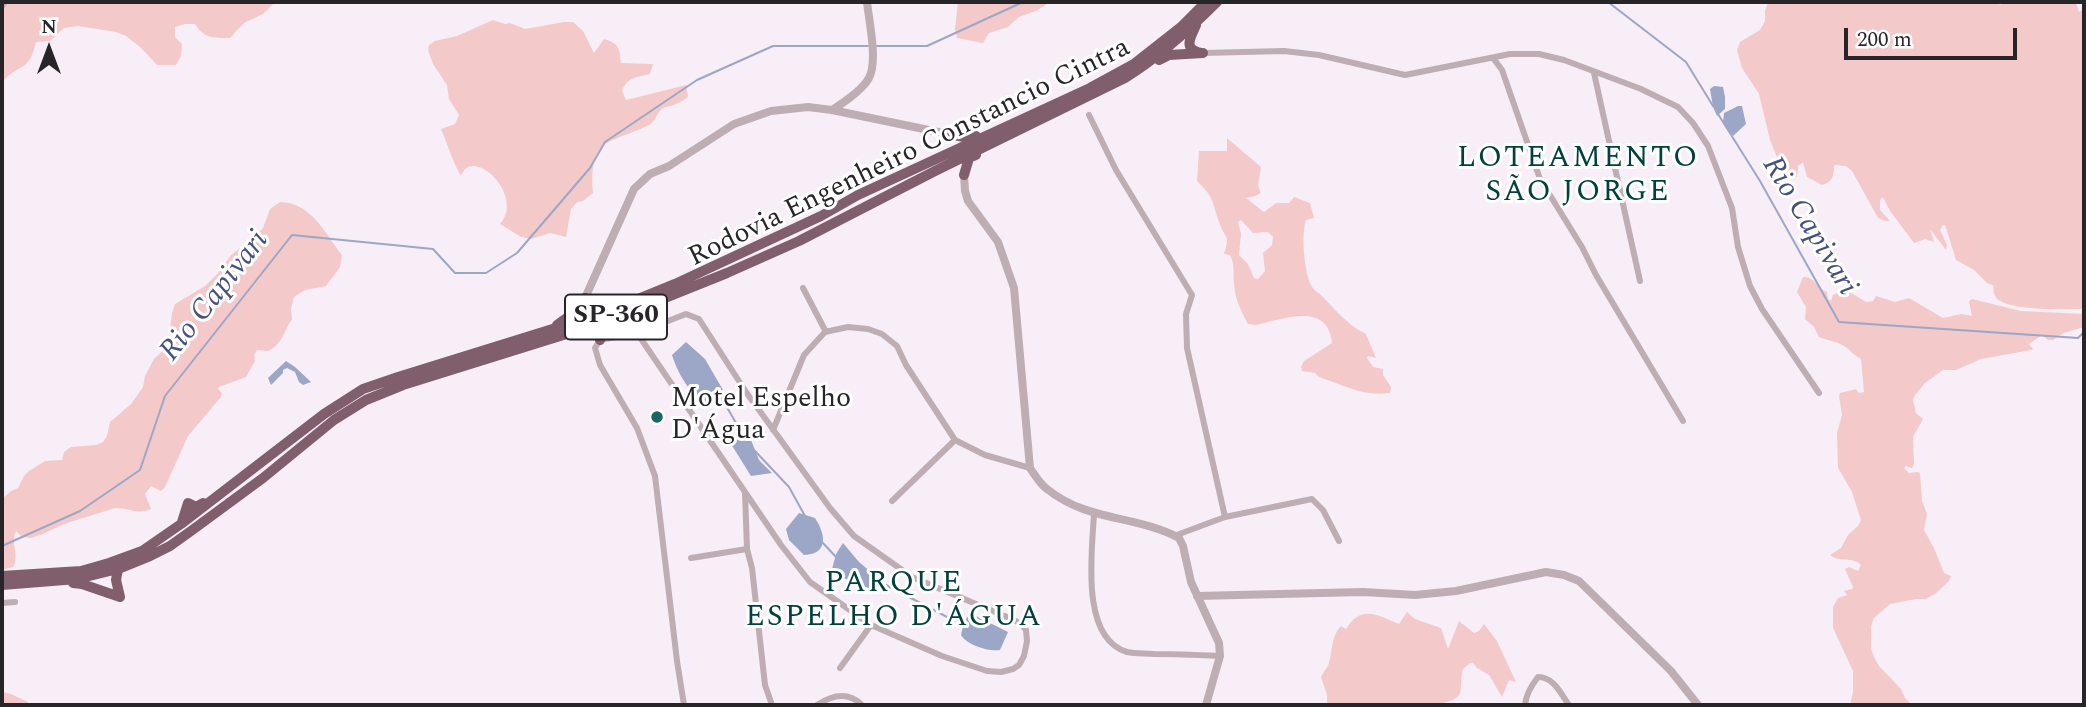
<!DOCTYPE html>
<html>
<head>
<meta charset="utf-8">
<style>
	body { margin:0 }
	#map { position:relative; width:2086px; height:707px; overflow:hidden; background:#f8eef8; font-family:Spectral,serif }
	canvas { display:block }
	.frame { position:absolute; inset:0; border:4px solid #282529; pointer-events:none }
	.north { position:absolute; left:14px; top:14px; width:70px; height:70px; -webkit-text-stroke:5px #fff; paint-order:stroke; rotate:0deg; font-size:19px; font-weight:700; line-height:28px; text-align:center; color:#282529 }
	.north::after { content:''; display:block; margin:auto; width:24px; height:32px; background:#282529; clip-path:polygon(50% 0,100% 100%,50% 72%,0 100%) }
	.scale { position:absolute; left:1844px; top:28px; width:173px; height:32px; box-sizing:border-box; border:4px solid #282529; border-top:0; padding-left:9px; font-size:21px; line-height:24px; white-space:nowrap; color:#282529; -webkit-text-stroke:5px #fff; paint-order:stroke }
</style>
</head>
<body>
<div id="map">
<canvas width="2086" height="707"></canvas>
<div class="frame"></div>
<div class="north">N</div>
<div class="scale">200 m</div>
</div>
<script>
const context = document.querySelector('canvas').getContext('2d');
context.lineJoin = 'round';
function paint(path, color) {
  context.fillStyle = color;
  context.fill(path, 'evenodd');
}
function stroke(path, color, width, dash) {
  context.strokeStyle = color;
  context.lineWidth = width;
  context.lineCap = dash ? 'butt' : 'round';
  context.setLineDash(dash || []);
  context.stroke(path);
}
function write(font, color, halo, rows, align = 'center') {
  context.font = font + ' Spectral,serif';
  context.lineWidth = 6;
  context.setLineDash([]);
  context.textBaseline = 'middle';
  context.strokeStyle = halo;
  context.fillStyle = color;
  for (const [text, x, y, turn = 0] of rows) {
    context.save();
    context.translate(x, y);
    context.rotate((+turn || 0) * Math.PI / 180);
    context.textAlign = isNaN(turn) ? turn : align;
    if (halo) context.strokeText(text, 0, 0);
    context.fillText(text, 0, 0);
    context.restore();
  }
}
const green = new Path2D(`
	M2 2H275L263 14 244 23 230 38C214 38 204 39 195 24H185L175 27V37L182 44 181 56 176 65H157L140 47 126 36 116 32 78 26 64 28 50 41 36 42C29 74 18 62 2 83Z
	M958 2H1050L1036 11 1019 17 1008 27 989 33 983 43 957 38 955 29Z
	M1768 2H1997L2000 5 2004 2H2076L2079 12 2084 9V309C2068 309 2003 312 1995 296 1993 293 1994 289 1993 285L1987 283 1974 270 1956 260 1945 225H1943L1940 230 1947 245 1946 250 1930 229 1934 242 1925 239 1914 243 1890 211 1883 197 1880 200V210L1890 221H1885L1878 218 1852 171 1846 166 1834 165C1834 176 1833 182 1822 185L1807 177 1803 162 1798 166 1797 177H1785L1770 140 1759 94 1742 68 1737 50 1740 42 1760 30 1765 21V11Z
	M493 20 505 24 510 23 525 29 564 22H573L583 31 594 53 604 39C620 44 619 48 621 63L653 64 650 74C637 77 627 77 622 91L626 100 686 85 688 97C684 100 679 103 674 105 670 107 666 106 663 108 657 112 656 121 649 125 608 145 589 136 593 193L583 201 577 202 571 209 566 237 550 233 531 239 521 237 500 224C526 196 472 144 461 176 452 161 448 145 441 129L455 124 459 115 449 99 447 85 433 64 428 50 429 45 435 41 457 36Z
	M1227 138 1261 167 1258 186 1261 193 1255 196 1246 198 1264 212 1276 203H1289L1294 197 1310 203 1314 218 1306 220C1301 233 1304 274 1312 287 1314 290 1317 292 1320 294 1335 309 1347 325 1366 334L1376 358 1368 356 1367 358 1373 367 1383 369V375L1391 387 1390 393C1364 397 1343 385 1319 377L1315 373 1302 371 1301 367 1304 361 1332 343C1328 301 1283 319 1256 325L1248 324C1241 311 1235 299 1234 284 1233 274 1235 264 1230 255L1224 254C1231 234 1224 238 1219 222 1211 199 1215 199 1197 181L1199 151H1227ZM1241 220 1253 233 1268 232 1273 237 1272 245 1263 253 1265 271 1258 279 1254 278 1248 264 1239 255 1241 234 1238 222Z
	M280 202C312 203 324 232 342 255L340 267 326 286 305 290 294 297 291 309 292 319C283 332 283 344 268 351L257 350 254 355 255 361 246 377 219 387 218 389 222 393 221 397 188 436 165 487 161 491 151 486 145 494 151 509C135 515 131 508 115 508L64 524 43 534 31 538 22 537 16 531C10 543 20 555 13 567L2 570V499L11 491 18 488 24 476 29 471 45 461 62 460 64 452 71 447 96 445 103 442 107 436 110 422 131 404 143 387 145 376 154 359 168 346 172 313 175 304 205 286 219 272 231 255 256 236 263 228 270 209Z
	M1803 277C1815 276 1816 288 1827 292L1828 299 1831 301 1833 295 1845 289 1866 302 1873 301 1876 296 1895 302 1909 298 1943 318 1961 314 1972 316 1969 301 1972 299 2021 311 2084 314V327L2064 333 2053 340H2048L2042 335 2029 344 2033 349 2031 350 1981 359 1956 370H1943L1925 383 1915 395 1913 400 1916 413 1923 419 1913 437 1914 464 1912 468 1906 466 1904 468 1909 473 1918 472 1920 473 1922 501 1927 514 1924 530 1934 548 1944 573 1951 576 1949 581 1935 594 1926 599H1916L1890 604 1874 618 1871 626V649L1874 657 1879 666 1901 689 1905 698 1912 705H1850L1853 692V671L1833 628V607L1838 598 1847 595 1844 591 1852 589 1853 587 1845 569 1849 567 1858 571 1861 565C1853 556 1839 563 1830 555L1841 548 1848 535 1858 526 1861 520 1852 492 1838 468 1837 433 1842 415 1839 396 1840 393 1856 389 1859 393 1864 392 1861 359C1855 356 1852 352 1847 348 1839 341 1828 341 1819 337L1814 327 1805 319 1806 307 1797 292Z
	M1407 612 1415 619 1441 628 1448 649 1459 621 1474 633 1479 631 1484 624 1497 641 1516 682 1509 680 1502 697 1489 675 1477 668 1473 663H1470L1463 669C1457 694 1470 697 1436 705H1327V695L1321 677C1321 676 1327 667 1328 666 1333 652 1330 638 1341 626L1346 629C1361 604 1378 615 1399 624Z
	M2 692 11 694 28 702V705H2Z`);
const water = new Path2D(`
	M1714 86 1723 87 1725 97V109L1717 116 1713 107 1710 89Z
	M1738 106H1742L1746 124 1733 136 1723 122 1724 113Z
	M686 342 705 359 730 402C729 403 721 406 720 406 696 407 678 375 672 355Z
	M286 361 295 367 311 382 303 385 299 382 295 372 287 368 283 370V373L271 385 268 378Z
	M746 432 749 435 759 460 772 473 751 476 731 444Z
	M799 513 815 518C825 533 830 554 804 555L789 540 786 529Z
	M843 543 859 562 891 589 868 588 831 573 836 554Z
	M970 613 1008 632 1000 650C989 652 967 645 961 635L964 622Z`);
const stream = new Path2D(`
	M1608 2 1686 62 1713 106
	M877 46H927L1023 2
	M1718 114 1760 181 1839 322 2078 338 2084 332
	M725 404 743 435
	M755 451 789 487 805 516
	M823 543 836 557
	M2 546 80 511 140 470 165 396 292 235 433 249 455 273H486L517 253 590 168 605 142 697 80 773 46H868
	M886 585 949 618`);
const minor = new Path2D(`
	M2 6 5 2
	M1203 53 1284 51 1319 55 1405 75 1510 54H1539L1564 60 1641 89 1678 107 1693 123 1708 146 1732 208 1738 247 1750 286 1762 309 1819 393
	M1493 58 1502 70 1540 179 1582 247 1596 275 1683 421
	M1594 73 1640 281
	M1089 115 1116 170 1192 295 1186 314 1187 348 1225 517
	M803 288 826 332
	M637 333 781 545 810 582 871 625 942 656 987 671 1001 672 1013 669 1019 665 1024 656 1027 641 1026 630 1021 624 1014 620 912 577 854 536 830 508 746 392 699 319 686 314 637 333 600 340 595 348 600 365 637 428 655 476 677 661 684 705
	M773 430 804 355 825 332 848 327 868 329 882 334 897 346 906 365 955 440 985 455 1030 468
	M745 493 747 549 752 568 765 685 772 705
	M892 501 955 440
	M1094 514C1092 552 1080 638 1127 652 1136 654 1146 653 1154 654 1176 654 1198 655 1220 656
	M1174 536 1225 517 1312 499 1323 510 1339 541
	M691 558 747 549
	M2 603 15 602
	M840 668 871 625
	M817 705C832 695 848 691 862 705
	M1525 705C1526 694 1531 686 1538 677 1554 677 1561 694 1569 705`);
const tertiary = new Path2D(`
	M832 110C843 103 863 89 869 78 878 61 869 21 867 2
	M964 175 965 191 968 201 998 242 1014 288 1030 468C1035 475 1040 484 1047 489 1088 522 1136 515 1179 538L1183 546 1191 582 1219 643 1220 656 1206 705
	M585 298 634 189 650 174 669 166 734 124 771 111 808 107 832 110 948 134
	M1197 596 1363 592 1415 595 1456 591 1546 572 1564 575 1579 581 1671 671 1698 705`);
const motorway = new Path2D(`
	M1196 25C1191 37 1182 49 1201 53
	M1159 60 1169 55 1203 53
	M948 134 970 138 976 136
	M964 175 969 158 976 155
	M557 325 572 314 585 298
	M600 340 603 330 615 322
	M182 522 188 503 196 507 203 503
	M118 569 116 580 120 597
	M2 576 81 571 109 563 142 551 181 524 324 414 363 389 398 377 604 313 675 284 821 216 858 195 1090 88 1134 64 1181 27 1206 2
	M73 583 82 584 120 597
	M2 585 77 579 118 569 150 556 170 546 191 531 263 478 334 420 366 400 403 385 605 322 727 273 799 241 935 171 1125 78C1159 57 1189 30 1217 2`);
const markers = [
	[657,417,7,"#1a6662"]
];
const shields = [
	[616,317,102]
];
const shieldNames = [
	["SP-360",616,317]
];
const streetNames = [
	["Rodovia Engenheiro Constancio Cintra",910,154,-26]
];
const poiNames = [
	["Motel Espelho",671,401],
	["D'Água",671,433]
];
const neighbourhoodNames = [
	["LOTEAMENTO",1578,160],
	["SÃO JORGE",1578,194],
	["PARQUE",894,585],
	["ESPELHO D'ÁGUA",894,619]
];
const waterNames = [
	["Rio Capivari",1808,227,59],
	["Rio Capivari",216,297,-52]
];
paint(green, '#f3cac9');
paint(water, '#9ca6c6');
stroke(stream, '#9ca6c6', 2);
stroke(minor, '#beadb3', 6);
stroke(tertiary, '#beadb3', 8);
stroke(motorway, '#805e6c', 10);
for (const [x, y, r, color] of markers) {
  const dot = new Path2D();
  dot.arc(x, y, r, 0, 2 * Math.PI);
  context.fillStyle = color;
  context.fill(dot);
  stroke(dot, '#fff', 2.5);
}
for (const [x, y, w] of shields) {
  const box = new Path2D();
  box.roundRect(x - w / 2, y - 22.5, w, 45, 5);
  context.fillStyle = '#fff';
  context.fill(box);
  stroke(box, '#282529', 2);
}
write('bold 26px', '#282529', null, shieldNames);
write('28px', '#282529', '#fff', streetNames);
write('28px', '#282529', '#fff', poiNames, 'left');
context.letterSpacing = '2px';
write('30px', '#00413e', '#fff', neighbourhoodNames);
context.letterSpacing = '0px';
write('italic 30px', '#455280', '#fff', waterNames);
</script>
</body>
</html>
